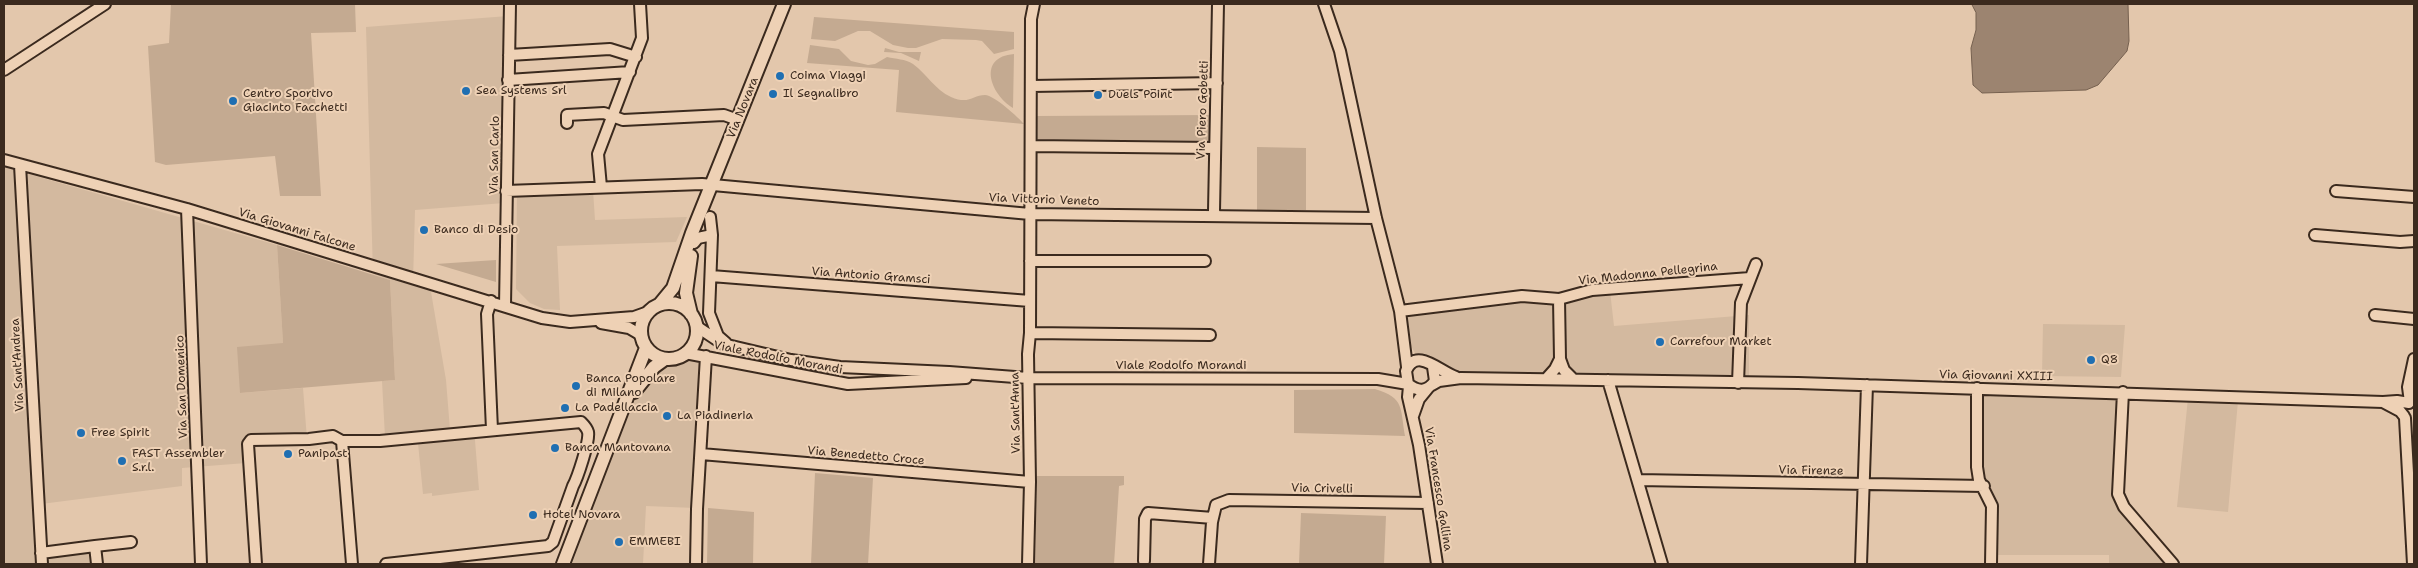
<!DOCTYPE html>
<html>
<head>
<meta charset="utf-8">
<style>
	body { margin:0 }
	#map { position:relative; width:2418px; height:568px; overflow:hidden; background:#e3c7ac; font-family:"Shantell Sans",sans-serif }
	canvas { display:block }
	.frame { position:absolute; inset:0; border:5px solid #3b2a1e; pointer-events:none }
</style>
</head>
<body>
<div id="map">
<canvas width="2418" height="568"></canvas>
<div class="frame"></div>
</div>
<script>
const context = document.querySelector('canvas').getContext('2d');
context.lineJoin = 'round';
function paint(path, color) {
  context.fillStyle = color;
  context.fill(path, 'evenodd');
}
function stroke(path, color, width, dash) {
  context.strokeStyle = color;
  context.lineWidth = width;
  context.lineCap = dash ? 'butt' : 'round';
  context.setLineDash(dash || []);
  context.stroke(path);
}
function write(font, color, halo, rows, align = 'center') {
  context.font = font + ' "Shantell Sans",sans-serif';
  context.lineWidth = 4;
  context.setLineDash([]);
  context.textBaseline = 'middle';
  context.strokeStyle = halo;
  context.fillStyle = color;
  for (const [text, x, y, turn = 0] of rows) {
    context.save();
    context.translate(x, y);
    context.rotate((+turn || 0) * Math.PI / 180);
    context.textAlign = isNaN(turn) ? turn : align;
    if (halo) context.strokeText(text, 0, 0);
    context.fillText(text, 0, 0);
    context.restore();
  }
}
const built = new Path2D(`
	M508 16 504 203 415 210 413 281 430 286 446 380 450 430 474 428 479 490 432 496V493L423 494 417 433 385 437 382 381 395 380 390 280 373 274 366 27Z
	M4 167 277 245 283 343 240 393 303 388 307 439 245 441 246 463 182 468V486L41 504 44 549 99 542 101 564H4Z
	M593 190 595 220 687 217 676 242 557 246 560 310 544 309 530 303 516 289 517 194Z
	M1610 291 1614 326 1749 315V381L1461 376 1415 353 1407 339 1403 313Z
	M2043 324 2125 325 2121 377 2042 376Z
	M686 356 704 358 695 508 646 506 643 564H565L594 500 639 390 647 378 670 362Z
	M1980 390 2120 395 2114 495 2117 504 2168 564H2109V555H1993L1994 504 1982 479Z
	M2188 398 2238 401 2228 512 2177 507Z`);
const green = new Path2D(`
	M171 4H355L356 32 311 33 321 196H280L275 156 166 165 155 162 148 46 169 43Z
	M814 17 1014 32V49L994 54 982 41 976 40 942 39 916 48H908L893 45 870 31H858L835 41 811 39Z
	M810 45 839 49 851 61 868 65 875 64 887 57C896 59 905 59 913 64 927 74 935 90 951 97 969 105 973 95 985 95 994 95 1019 118 1024 124L896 112 899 70 807 63Z
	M885 48 899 52H921L919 61 901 53 884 52Z
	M1014 54 1013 108C990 94 977 57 1014 54Z
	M1212 115 1211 146 1037 143V116Z
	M1257 147 1306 148V210H1257Z
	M277 245 390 280 395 380 240 393 237 347 283 343Z
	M496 260V282L436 264Z
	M1375 389C1405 398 1400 408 1405 436L1294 433V390Z
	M815 473 873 478 868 564H811Z
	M1037 476H1124V485L1119 486 1114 564H1035Z
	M708 508 754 512 753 564H707Z
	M1301 513 1386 516 1384 564H1299Z`);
const water = new Path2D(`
	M1972 4H2128L2129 41 2127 51 2098 85 2086 90 1982 93 1973 85 1971 48 1976 30V13Z`);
const minor = new Path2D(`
	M1324 4 1340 51 1376 218 1400 311 1407 367
	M509 55 610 49 636 57
	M4 70 105 4
	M508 80 630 72
	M1032 86 1217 83
	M567 123V115L604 113 623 120 724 115 738 120
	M1031 146 1214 148
	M4 160 187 209 542 318 570 322 634 317 648 312
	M20 165 42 564
	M601 187 598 154 642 38 640 4
	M506 191 702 184 1030 214 1376 218
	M2336 191 2414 197
	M187 209 201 564
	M1216 216 1214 211 1218 4
	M710 217 712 235 709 313 718 336 726 343
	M2315 235 2400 242 2414 241
	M694 243 698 238 712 235
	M1030 261H1205
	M711 276 1030 301
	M1559 299 1560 359
	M491 301 487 314 492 430
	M505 306 510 4
	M1400 311 1522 296 1559 299 1592 290 1750 278
	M2375 315 2414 319
	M601 323 629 328 641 335
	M696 326 723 344 791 360 840 367 949 372 1028 378 1378 379 1408 384
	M1030 333 1210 335
	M685 353 848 384 966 378
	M1433 367 1435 381C1427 392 1418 392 1408 384L1406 371C1416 346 1440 372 1456 377
	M1546 379 1555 369 1560 359 1564 370 1573 379
	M1608 380 1662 564
	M1738 383 1741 303 1756 264
	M1432 385 1439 381 1461 378 1798 383 2383 402 2397 401 2409 403
	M1409 386 1408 397 1419 445 1437 564
	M1977 388V467L1979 480 1992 506 1991 564
	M2123 392 2118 494 2124 507 2173 564
	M2383 402 2400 411 2404 416
	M2410 402 2408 387 2414 359
	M1413 416 1419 399 1428 388
	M2405 418 2413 564
	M701 454 1030 482
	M1638 480 1984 486
	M95 546 131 542
	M41 553 95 546 97 564
	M1144 561 1145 519 1148 513 1213 518
	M256 564 248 444 251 440 309 439 333 436 342 441
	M352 564 342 441H380L581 422C584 425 587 428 588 432 590 441 577 479 573 486L553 542 548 546 386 564
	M696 564 697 509 706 356
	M1028 564 1030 482 1028 354 1030 333 1031 19 1034 4
	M1209 564 1212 522 1216 505 1229 500 1428 503
	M1861 564 1867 385`);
const major = new Path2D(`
	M641 331a28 28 0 1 1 56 0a28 28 0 1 1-56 0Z
	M659 305 673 288 692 233 784 4
	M691 314 686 293 691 256
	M634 392 654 367 665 359
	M563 564 646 348`);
const markers = [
	[780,76,5,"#1f6fb2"],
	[466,91,5,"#1f6fb2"],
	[773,94,5,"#1f6fb2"],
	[1098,95,5,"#1f6fb2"],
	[233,101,5,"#1f6fb2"],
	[424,230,5,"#1f6fb2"],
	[1660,342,5,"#1f6fb2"],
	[2091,360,5,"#1f6fb2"],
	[576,386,5,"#1f6fb2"],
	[565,408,5,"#1f6fb2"],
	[667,416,5,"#1f6fb2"],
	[81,433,5,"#1f6fb2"],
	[555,448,5,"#1f6fb2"],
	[288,454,5,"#1f6fb2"],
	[122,461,5,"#1f6fb2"],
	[533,515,5,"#1f6fb2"],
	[619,542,5,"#1f6fb2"]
];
const poiNames = [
	["Coima Viaggi",790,76],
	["Sea Systems Srl",476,91],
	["Centro Sportivo",243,94],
	["Giacinto Facchetti",243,108],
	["Il Segnalibro",783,94],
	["Duels Point",1108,95],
	["Banco di Desio",434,230],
	["Carrefour Market",1670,342],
	["Q8",2101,360],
	["Banca Popolare",586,379],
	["di Milano",586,393],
	["La Padellaccia",575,408],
	["La Piadineria",677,416],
	["Free Spirit",91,433],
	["Banca Mantovana",565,448],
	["FAST Assembler",132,454],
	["S.r.l.",132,468],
	["Panipast",298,454],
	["Hotel Novara",543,515],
	["EMMEBI",629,542]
];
const streetNames = [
	["Via Novara",743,108,-68],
	["Via Piero Gobetti",1203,110,-88],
	["Via San Carlo",495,155,-89],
	["Via Vittorio Veneto",1044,200,2],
	["Via Giovanni Falcone",297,230,17],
	["Via Madonna Pellegrina",1648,274,-6],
	["Via Antonio Gramsci",871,276,4],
	["Viale Rodolfo Morandi",778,358,11],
	["Via Sant'Andrea",18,365,-93],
	["Viale Rodolfo Morandi",1181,366],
	["Via Giovanni XXIII",1996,376,1],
	["Via San Domenico",182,387,-92],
	["Via Sant'Anna",1016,413,-91],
	["Via Benedetto Croce",866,456,5],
	["Via Firenze",1811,471,1],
	["Via Crivelli",1322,489,1],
	["Via Francesco Gallina",1438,489,81]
];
paint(built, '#d3b99f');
paint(green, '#c4aa91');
paint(water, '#9c8470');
stroke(water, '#75604f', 1);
stroke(minor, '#3b2a1e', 14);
stroke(major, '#3b2a1e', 16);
stroke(minor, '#eed1b5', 10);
stroke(major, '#eed1b5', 12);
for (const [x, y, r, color] of markers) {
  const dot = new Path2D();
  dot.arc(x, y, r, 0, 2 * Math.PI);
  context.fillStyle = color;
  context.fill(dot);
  stroke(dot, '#eed1b5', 2);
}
write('12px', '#3b2a1e', '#eed1b5', poiNames, 'left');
write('12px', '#3b2a1e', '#eed1b5', streetNames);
</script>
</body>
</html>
